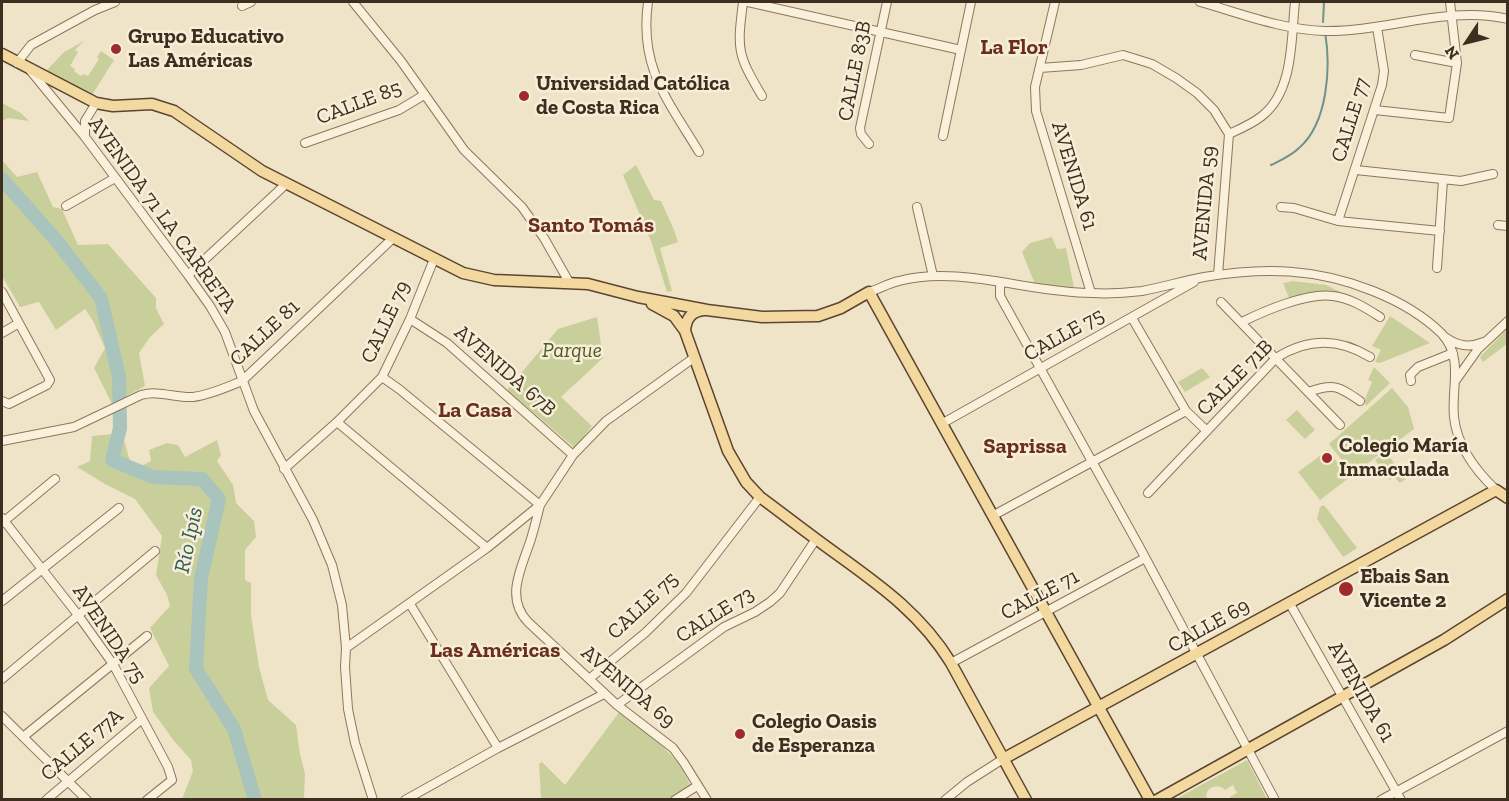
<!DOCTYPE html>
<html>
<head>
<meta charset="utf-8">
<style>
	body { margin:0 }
	#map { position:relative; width:1509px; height:801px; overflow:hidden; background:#f0e4c8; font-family:"Zilla Slab",serif }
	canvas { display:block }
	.frame { position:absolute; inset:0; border:3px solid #3d2e20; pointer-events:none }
	.north { position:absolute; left:1437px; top:12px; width:60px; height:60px; -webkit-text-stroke:4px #f7eed8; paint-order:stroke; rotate:235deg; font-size:16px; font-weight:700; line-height:24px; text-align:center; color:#3d2e20 }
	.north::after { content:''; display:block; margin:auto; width:21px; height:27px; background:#3d2e20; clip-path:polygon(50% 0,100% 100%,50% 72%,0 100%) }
</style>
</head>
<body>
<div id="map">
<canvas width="1509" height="801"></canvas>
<div class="frame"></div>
<div class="north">N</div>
</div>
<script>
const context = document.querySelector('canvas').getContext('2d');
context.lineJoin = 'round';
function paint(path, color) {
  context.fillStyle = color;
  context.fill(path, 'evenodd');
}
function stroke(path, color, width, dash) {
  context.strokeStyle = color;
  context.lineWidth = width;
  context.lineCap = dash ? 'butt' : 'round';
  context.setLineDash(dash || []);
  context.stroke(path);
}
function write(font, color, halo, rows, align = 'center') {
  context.font = font + ' "Zilla Slab",serif';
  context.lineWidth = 5;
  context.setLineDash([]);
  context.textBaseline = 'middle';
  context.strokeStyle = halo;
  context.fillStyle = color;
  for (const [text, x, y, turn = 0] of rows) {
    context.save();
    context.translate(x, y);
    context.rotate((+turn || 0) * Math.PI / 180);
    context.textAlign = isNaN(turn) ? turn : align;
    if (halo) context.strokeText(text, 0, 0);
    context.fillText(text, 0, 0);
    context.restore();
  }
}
const green = new Path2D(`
	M84 41 75 50 78 52 70 66 75 69 74 71 81 76 83 74 88 76 99 59 97 57 101 51 114 60 92 95 46 71 64 52Z
	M2 103 21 113 29 121 8 118 2 121Z
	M2 160 17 177 37 172 53 207 62 209 78 245 108 244 156 298V308L164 324 150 337 139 353 145 386 112 404 94 368 105 348 93 321 85 309 56 330 39 302 20 307 2 276Z
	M636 165 654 200 661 201C667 215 674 227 678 242L660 248 672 291 667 292 651 241 623 175Z
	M1052 237 1057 249 1066 248 1074 288 1035 284 1022 252 1030 243Z
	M1293 281 1326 285 1379 311 1381 314C1342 297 1333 287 1289 298L1283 283Z
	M1390 316 1430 343 1380 363 1375 362 1381 350 1372 346Z
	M597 317 603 358 561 397 592 426 575 448 507 390 558 329Z
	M1507 329V344L1483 362 1480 357Z
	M1374 367 1390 383 1366 406 1364 401 1372 382 1368 380Z
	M1202 368 1210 377 1185 392 1178 382Z
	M1392 388 1408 407 1414 429 1353 474 1329 444Z
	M1297 410 1315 430 1305 439 1286 420Z
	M122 433 131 465 139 467 151 461 149 450 167 443 178 445 185 457 217 440 221 455 217 461 233 485 236 503 254 521 256 537 245 550V580L251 583V615L259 667 268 700 296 725 300 754 305 774 304 799H182L193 771 191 760 174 741 153 712 149 688 169 666 150 628 170 606 167 595 156 575 162 536 135 499 105 484 77 467 90 461 92 436Z
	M1328 450 1349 478 1320 500 1298 472Z
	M1386 452 1406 479 1400 483 1394 477 1390 480 1375 460Z
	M1324 505 1357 548 1343 557 1317 519 1320 507Z
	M620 711C646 733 677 752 690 785L689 787 669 799H541L539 764 542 762 565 785Z
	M1247 760 1267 799H1231L1230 797 1237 793 1233 785 1225 790C1217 782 1204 788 1207 799H1176Z`);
const stream = new Path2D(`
	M1323 22 1324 2
	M1271 165C1281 160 1291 156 1299 148 1328 123 1331 67 1325 32`);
const river = new Path2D(`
	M2 179 56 240 101 298 119 377 120 428 112 460 153 477 202 479 219 499 201 578 196 669 234 729 255 800`);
const minor = new Path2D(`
	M353 2 401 61 464 150 522 207 544 238 569 282
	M648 2C639 67 667 99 699 152
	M743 2C737 50 737 54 762 96
	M748 2 961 50
	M1055 2 1035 87 1036 111 1091 293
	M1200 2C1240 13 1282 30 1325 31 1386 32 1448 5 1508 19
	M242 6 251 2
	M1415 55 1457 63
	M17 63 31 45 95 10 115 2
	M1040 68 1081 65 1123 55 1152 64 1176 78 1197 93 1214 110 1229 134
	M29 69 85 137 188 275 210 306 225 332 254 411 313 520 332 565 342 605 346 648 345 667 348 709 355 743 373 800
	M1375 110 1449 118 1457 63 1450 2
	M1229 134C1240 129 1252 124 1262 116 1294 91 1291 38 1295 2
	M943 136 971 2
	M85 137V121L96 103
	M305 143 399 110 424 95
	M869 144 861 134 860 128 887 2
	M1356 170 1461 181 1493 174
	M66 206 115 178
	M917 207 933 276
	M1281 207 1294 208 1338 221 1440 231
	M1338 221 1382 85 1384 71 1377 27
	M1498 225 1508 226
	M1437 268 1443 180
	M188 275 286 184
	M1218 275 1229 134
	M1000 282V296L1139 546 1275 800
	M2 292 50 380 47 385 9 404 2 401
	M869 292C879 289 889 283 899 281 960 265 1029 293 1092 293 1108 294 1126 293 1142 291 1163 287 1183 281 1204 277 1264 267 1316 268 1373 291 1398 301 1423 315 1442 334 1464 358 1451 388 1454 417 1457 446 1475 470 1496 490
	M1221 302 1340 425
	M1132 318 1186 411 1207 431
	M410 319 447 343 573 455
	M1242 322C1264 311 1308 292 1333 296 1350 298 1366 308 1380 317
	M2 333 19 323
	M1445 337C1458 346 1469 348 1484 342
	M382 377 399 389 540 505C537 517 534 530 530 542 521 569 505 598 528 622L617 705 673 748 684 763 707 800
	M1456 380 1478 349 1508 321
	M1411 381 1410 375 1418 367 1453 353
	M1308 392C1334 383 1338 386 1360 401
	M337 422 487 548
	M943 423 1194 282
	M2 441 74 427 141 395C159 390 175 398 193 397 210 395 227 387 242 381L392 239
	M284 469 337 422 382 377 410 319 434 259
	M1148 493 1276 358C1307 338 1339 338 1370 357
	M994 515 1186 411
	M2 518 78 615 113 664 168 767 172 780 147 800
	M2 523 55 479
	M2 601 119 508
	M410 604 498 748
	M1290 604 1401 800
	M346 648 487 548 540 505 573 455 606 421 695 357
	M951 663 1145 558
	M2 679 155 551
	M589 679 645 633 686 593 760 497
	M617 705 724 627 755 612 770 602 780 593 816 539
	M2 716 87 800
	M23 737 147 636
	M46 800 142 719
	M405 800 498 748 604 694
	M675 800 697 786
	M945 800 967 782 1003 759
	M1381 800 1508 731`);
const major = new Path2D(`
	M2 54 96 103 113 106 152 104 174 111 262 171 463 273 494 280 588 284 638 297 707 310 762 317 818 316 841 308 869 292 1150 800
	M652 304 674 316 685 331 728 451 746 482 760 497C779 511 797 525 816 539 867 577 917 607 951 663L1026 800
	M685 331C686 319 691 311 704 310
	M1003 759 1496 490 1508 498
	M1157 800 1444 640 1508 599`);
const markers = [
	[116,49,6,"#9e2a2b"],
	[524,96,6,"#9e2a2b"],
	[1327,458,6,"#9e2a2b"],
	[1346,589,8,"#9e2a2b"],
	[740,734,6,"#9e2a2b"]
];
const poiNames = [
	["Grupo Educativo",128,37],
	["Las Américas",128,61],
	["Universidad Católica",536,84],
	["de Costa Rica",536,108],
	["Colegio María",1339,446],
	["Inmaculada",1339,470],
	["Ebais San",1360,577],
	["Vicente 2",1360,601],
	["Colegio Oasis",752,722],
	["de Esperanza",752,746]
];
const streetNames = [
	["CALLE 83B",855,71,-79],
	["CALLE 85",359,103,-21],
	["CALLE 77",1351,120,-73],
	["AVENIDA 61",1074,176,73],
	["AVENIDA 59",1205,203,-85],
	["AVENIDA 71 LA CARRETA",162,215,54],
	["CALLE 79",386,322,-65],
	["CALLE 81",265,333,-43],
	["CALLE 75",1064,335,-29],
	["AVENIDA 67B",505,371,41],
	["CALLE 71B",1235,378,-45],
	["CALLE 71",1040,595,-28],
	["CALLE 75",643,606,-43],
	["CALLE 73",715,615,-32],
	["CALLE 69",1209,626,-29],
	["AVENIDA 75",109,634,56],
	["AVENIDA 69",628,687,40],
	["AVENIDA 61",1361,692,60],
	["CALLE 77A",82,745,-40]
];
const parkNames = [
	["Parque",572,351]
];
const neighbourhoodNames = [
	["La Flor",1014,48],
	["Santo Tomás",591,226],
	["La Casa",475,411],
	["Saprissa",1025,447],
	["Las Américas",495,651]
];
const waterNames = [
	["Río Ipís",189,540,-78]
];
paint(green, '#c9cf9b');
stroke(stream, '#6f938a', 2);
stroke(river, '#a9c4bc', 14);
stroke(minor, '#8d765c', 10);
stroke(major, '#5b4430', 13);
stroke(minor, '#faf1dc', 8);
stroke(major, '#f3d9a0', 10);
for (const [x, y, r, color] of markers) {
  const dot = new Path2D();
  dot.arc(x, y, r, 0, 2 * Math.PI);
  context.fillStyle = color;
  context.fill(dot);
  stroke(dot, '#f7eed8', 2);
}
write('bold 21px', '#3d2e20', '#f7eed8', poiNames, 'left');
write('21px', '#3d2e20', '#f7eed8', streetNames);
write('italic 21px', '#4d5a26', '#f7eed8', parkNames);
write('bold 22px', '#6b2e1e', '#f7eed8', neighbourhoodNames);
write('italic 22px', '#2f5d5a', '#f7eed8', waterNames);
</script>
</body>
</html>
